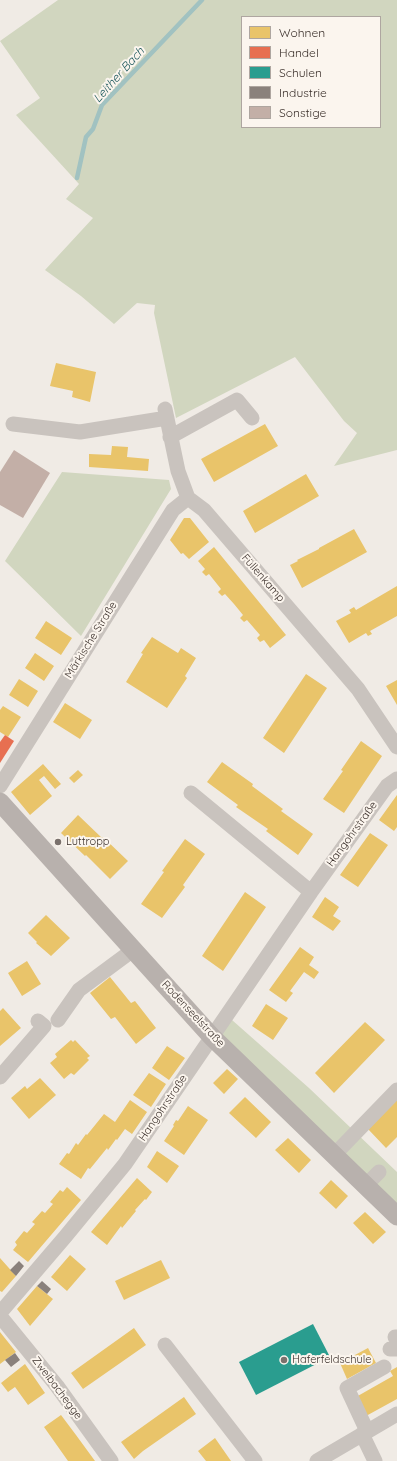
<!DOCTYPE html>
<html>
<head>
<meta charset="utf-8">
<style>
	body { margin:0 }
	#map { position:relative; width:397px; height:1461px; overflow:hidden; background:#f0ebe5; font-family:Quicksand,sans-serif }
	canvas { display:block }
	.legend { position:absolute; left:241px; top:16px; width:140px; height:112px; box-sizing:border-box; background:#fbf5ee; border:1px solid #aea6a0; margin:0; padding:5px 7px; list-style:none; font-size:12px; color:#3b302b }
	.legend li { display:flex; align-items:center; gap:8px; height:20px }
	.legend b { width:20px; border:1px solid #aea6a0 }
</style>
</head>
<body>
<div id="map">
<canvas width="397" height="1461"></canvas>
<ul class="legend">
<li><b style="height:11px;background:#e9c46a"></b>Wohnen</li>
<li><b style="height:11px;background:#e76f51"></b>Handel</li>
<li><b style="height:11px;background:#2a9d8f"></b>Schulen</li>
<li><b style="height:11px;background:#8a817c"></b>Industrie</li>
<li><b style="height:11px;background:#c3afa7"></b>Sonstige</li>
</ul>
</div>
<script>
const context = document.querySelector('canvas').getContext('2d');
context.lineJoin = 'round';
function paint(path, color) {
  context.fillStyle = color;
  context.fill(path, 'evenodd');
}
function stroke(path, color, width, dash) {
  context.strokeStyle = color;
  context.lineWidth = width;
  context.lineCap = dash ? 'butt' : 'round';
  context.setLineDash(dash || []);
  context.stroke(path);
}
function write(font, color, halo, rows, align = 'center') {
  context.font = font + ' Quicksand,sans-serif';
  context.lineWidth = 4;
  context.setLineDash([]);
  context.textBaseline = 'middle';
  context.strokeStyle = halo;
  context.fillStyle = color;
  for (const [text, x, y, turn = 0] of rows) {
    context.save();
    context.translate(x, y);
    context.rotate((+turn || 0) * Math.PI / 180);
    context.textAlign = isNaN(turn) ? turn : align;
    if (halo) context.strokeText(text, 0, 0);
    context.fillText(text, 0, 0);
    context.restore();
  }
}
const green = new Path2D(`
	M58 0H397V450L334 466 357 433 344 421 295 357 176 418 154 313 155 305 137 303 114 324 81 296 45 270 93 218 66 199 79 184 16 115 40 98 0 41ZM242 17H380V127H242Z
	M62 472 169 480 171 489 81 636 5 561Z
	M232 1020 309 1088 397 1172V1213L214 1037Z`);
const homes = new Path2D(`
	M56 363 96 372 90 402 72 397 73 391 50 386Z
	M265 424 278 446 214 482 201 459Z
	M112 446 128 447 127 457 149 459 148 471 89 467V454L111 455Z
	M306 474 319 496 255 533 243 511Z
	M184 518H190L209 542 189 559 183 553 181 554 170 540Z
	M354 529 367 552 302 588 290 565 298 561 297 560 319 549V548Z
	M214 547 286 635 270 648 264 640 260 642 257 638 260 635 247 620 244 622 240 618 243 615 234 604 225 594 222 596 218 592 221 589 209 574 206 576 202 572 205 569 198 561Z
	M397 586V616L370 631 372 634 368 636 366 633 349 643 336 621 351 613 349 610 354 607 356 610Z
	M46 621 72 638 61 655 35 638Z
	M152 637 178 653 181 648 196 658 185 676 187 678 167 708 126 682 143 654 141 653Z
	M35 653 54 666 44 681 25 668Z
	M306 674 327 688 284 753 263 738Z
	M19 679 38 691 28 707 9 695Z
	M397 680V705L386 686Z
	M65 703 92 720 80 739 53 722Z
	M3 706 21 717 8 737 0 732V710Z
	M361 741 382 756 344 813 323 799 343 771 341 770Z
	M222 762 253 784 252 786 283 809 281 811 313 834 298 855 266 831 268 829 236 807 238 805 207 782Z
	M43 764 61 784 55 789 44 776 39 780 52 796 30 815 11 792Z
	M78 770 83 775 74 783 69 778Z
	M397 795V827L394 831 379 820Z
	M78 815 102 838 103 837 128 861 110 879 86 855 85 856 61 833Z
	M370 833 388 845 358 887 340 875Z
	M185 839 205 854 183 885 185 887 162 918 141 904 164 872 162 871Z
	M245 892 266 907 223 971 202 956Z
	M325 897 339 907 333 916 341 921 333 931 312 917Z
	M46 915 70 938 51 956 36 943 37 942 28 933Z
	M300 947 314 957 309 965 319 972 314 979 304 972 290 991 293 993 286 1002 269 990Z
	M27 961 41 984 22 996 8 973Z
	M110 977 131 1003 135 1001 156 1028 136 1044 115 1017 111 1019 90 993Z
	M266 1004 288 1018 273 1040 252 1026Z
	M3 1008 21 1028 0 1046V1011Z
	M365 1022 385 1040 334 1093 315 1073Z
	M71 1040 73 1042 75 1040 90 1056 87 1058 89 1060 74 1075 71 1073 64 1079 50 1063 57 1057 55 1054Z
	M167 1046 185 1058 169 1080 152 1068Z
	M227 1069 238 1079 224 1094 213 1083Z
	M149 1073 166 1084 151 1107 133 1095Z
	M40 1078 56 1095 29 1119 11 1098 25 1086 27 1089Z
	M245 1097 271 1122 256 1138 229 1113Z
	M397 1099V1137L386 1148 368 1129Z
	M130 1100 147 1112 132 1134 125 1129 117 1140 116 1139 108 1150 107 1148 90 1169 88 1168 81 1179 59 1164 67 1153 69 1154 76 1143 78 1145 86 1134 87 1135 104 1114 115 1122Z
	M188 1106 208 1120 184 1155 164 1141 174 1126 173 1125 176 1120 178 1121Z
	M288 1138 311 1160 299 1173 275 1150Z
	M157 1151 179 1166 167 1183 147 1167Z
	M137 1178 152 1192 146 1200 145 1199 135 1210 136 1211 122 1228 121 1226 107 1245 91 1232Z
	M331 1180 348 1196 336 1209 319 1193Z
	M67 1187 81 1200 28 1262 13 1250 17 1245 15 1242 24 1231 27 1233 35 1224 32 1222 42 1211 45 1213 53 1204 50 1202 60 1190 63 1192Z
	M365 1212 386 1232 373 1244 353 1223Z
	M70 1255 86 1269 67 1291 51 1277Z
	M0 1258 16 1276 2 1292 0 1291Z
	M161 1260 170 1278 124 1300 115 1281Z
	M37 1286 53 1299 30 1326 17 1309Z
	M134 1328 146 1345 83 1389 71 1373Z
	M0 1332 16 1352 0 1364Z
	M368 1348 376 1363 347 1379 340 1363Z
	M25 1364 45 1393 28 1405 15 1387 8 1392 1 1383Z
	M397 1367V1399L366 1416 356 1397 393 1376 390 1371Z
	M184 1397 196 1414 143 1451 134 1459 121 1442Z
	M61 1415 76 1435 95 1461H68L44 1427Z
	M215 1438 231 1461H206L198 1451Z`);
const shops = new Path2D(`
	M5 735 14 741 0 763V742Z`);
const schools = new Path2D(`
	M313 1324 330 1357 256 1395 239 1362Z`);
const industry = new Path2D(`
	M19 1261 24 1266 16 1276 10 1270Z
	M42 1281 51 1289 47 1294 37 1286Z
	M15 1353 20 1360 11 1367 5 1360Z`);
const stream = new Path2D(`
	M77 178 86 137 93 129 102 105 202 0`);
const building = new Path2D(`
	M14 450 50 473 23 518 0 505V472Z`);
const minor = new Path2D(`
	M165 409 178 471 188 498 204 510 358 689 397 747
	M13 424 80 432 167 418
	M170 437 237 400 252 418
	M0 786 173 510 188 498
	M191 793 311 892
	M58 1020 79 990 133 950
	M0 1077 44 1026 38 1021
	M334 1155 397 1090
	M366 1185 379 1172
	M0 1313 65 1237 125 1164 311 892 387 786 397 779
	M0 1316 57 1386 111 1461
	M395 1337H397
	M165 1345 255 1461
	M390 1349H397
	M367 1431 347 1388 384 1367
	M362 1434 375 1461
	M317 1461 397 1414`);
const major = new Path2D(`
	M0 802 212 1037 397 1216`);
const markers = [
	[58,842,4,"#7a716c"],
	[284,1360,4,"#7a716c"]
];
const streetNames = [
	["Füllenkamp",263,578,49],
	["Märkische Straße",91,640,-58],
	["Hangohrstraße",352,834,-54],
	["Rodenseelstraße",193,1014,47],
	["Hangohrstraße",163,1108,-56],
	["Zweibachegge",57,1388,53]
];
const poiNames = [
	["Luttropp",66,842],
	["Haferfeldschule",292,1360]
];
const waterNames = [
	["Leither Bach",119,75,-48]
];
paint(green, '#d1d6bf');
paint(homes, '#e9c46a');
paint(shops, '#e76f51');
paint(schools, '#2a9d8f');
paint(industry, '#8a817c');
stroke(stream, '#a1c2c1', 4.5);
paint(building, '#c3afa7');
stroke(minor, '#c9c3be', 15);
stroke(major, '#b8b1ad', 19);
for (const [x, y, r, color] of markers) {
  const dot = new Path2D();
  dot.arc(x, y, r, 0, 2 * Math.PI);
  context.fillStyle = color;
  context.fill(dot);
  stroke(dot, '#fbf5ee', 1.5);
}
write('11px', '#3b302b', '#fbf5ee', streetNames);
write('11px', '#3b302b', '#fbf5ee', poiNames, 'left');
write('italic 12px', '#1f5a5e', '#fbf5ee', waterNames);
</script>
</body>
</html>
